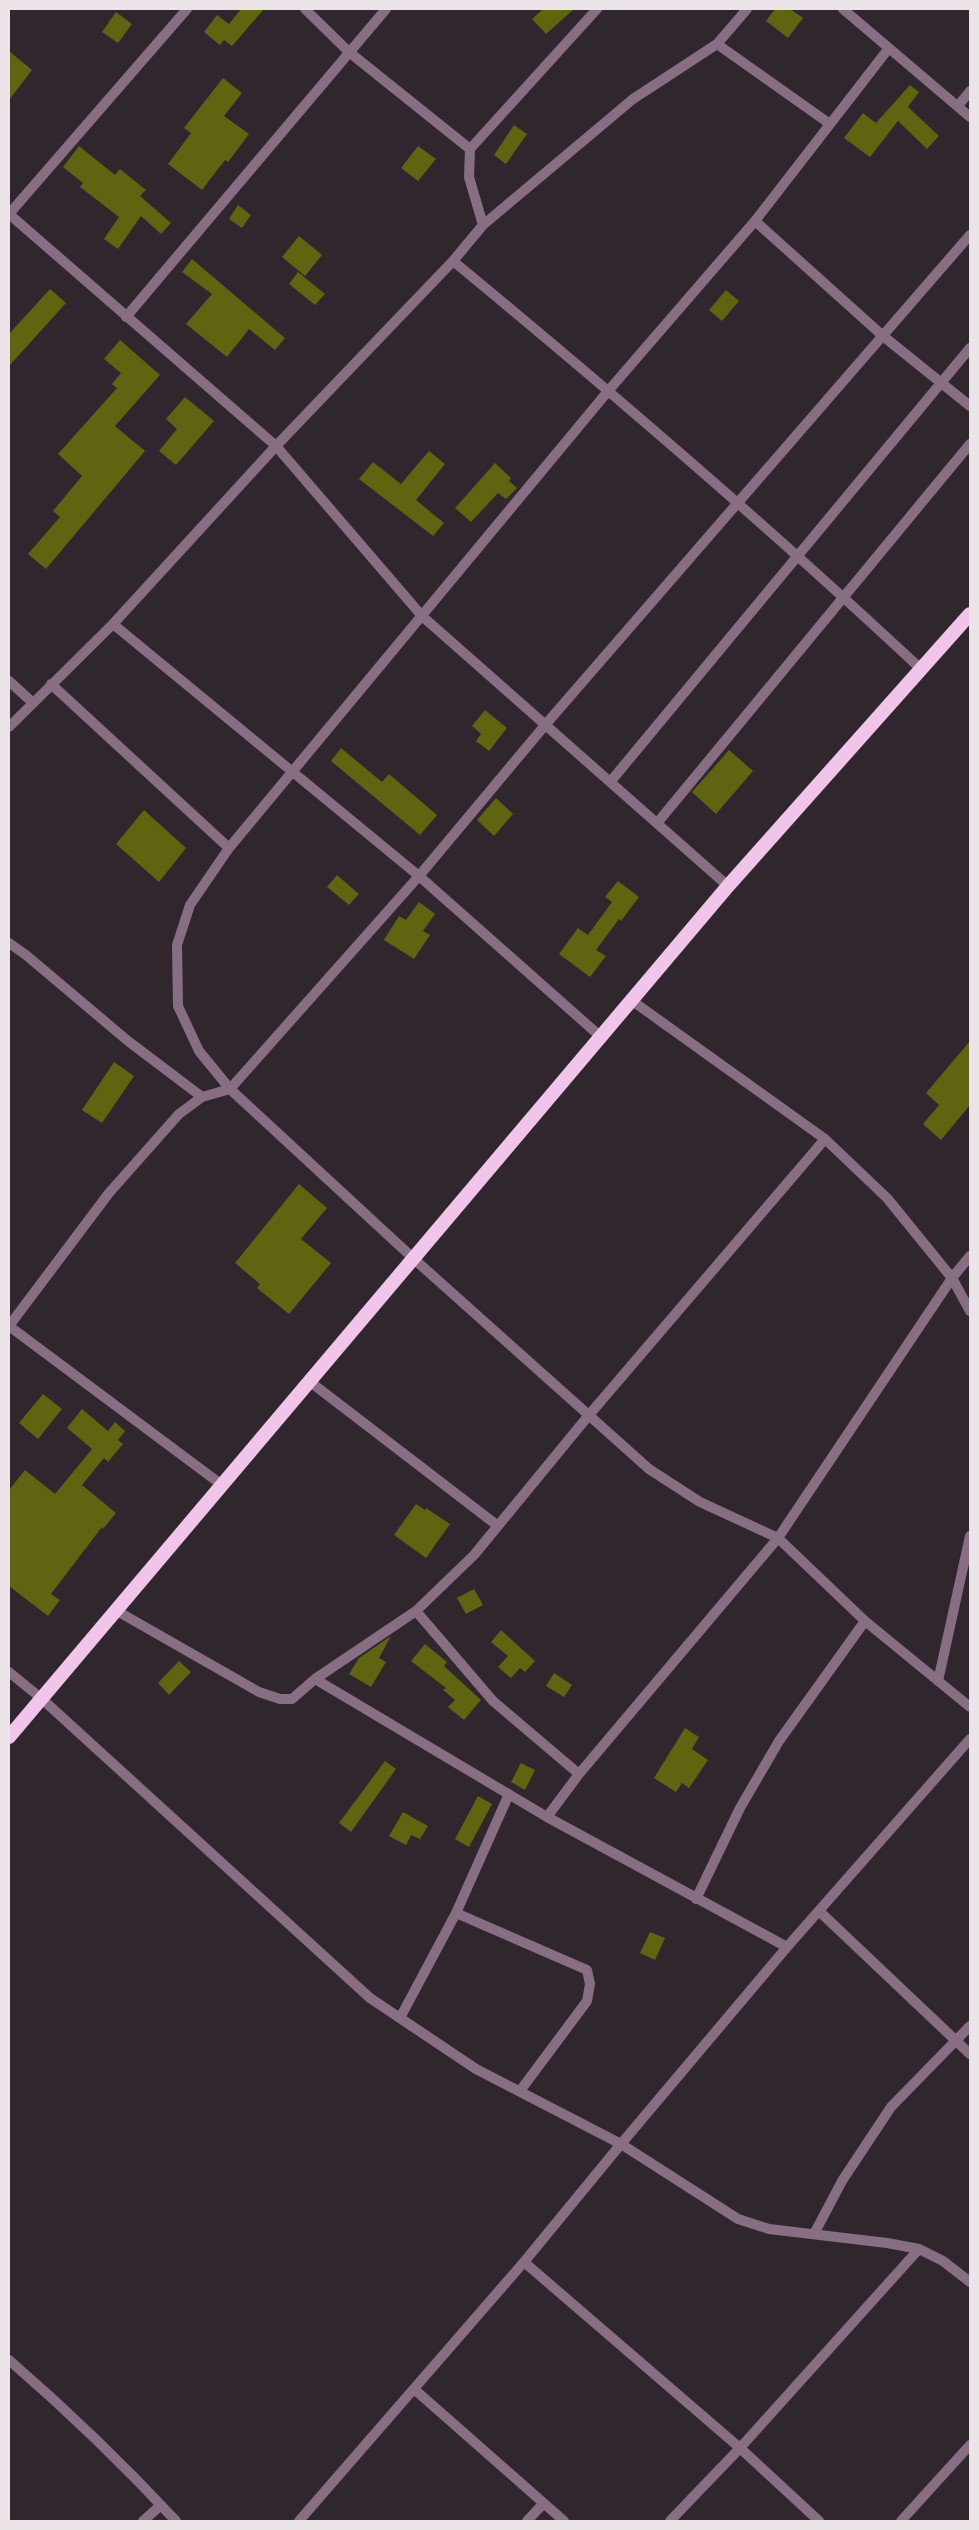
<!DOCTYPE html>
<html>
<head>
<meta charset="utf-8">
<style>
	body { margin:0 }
	#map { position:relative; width:979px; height:2530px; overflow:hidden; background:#2f262e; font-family:Roboto,sans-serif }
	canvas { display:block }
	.frame { position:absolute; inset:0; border:10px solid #ebe5ea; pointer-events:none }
</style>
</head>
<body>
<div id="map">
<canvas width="979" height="2530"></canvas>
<div class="frame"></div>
</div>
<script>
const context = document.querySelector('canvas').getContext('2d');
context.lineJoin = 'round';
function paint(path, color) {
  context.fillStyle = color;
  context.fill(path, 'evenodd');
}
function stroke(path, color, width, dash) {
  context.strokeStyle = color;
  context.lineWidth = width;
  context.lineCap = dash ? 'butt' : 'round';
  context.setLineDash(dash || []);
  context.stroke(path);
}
const building = new Path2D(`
	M241 9H264L232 46 224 40 220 45 204 32 217 15 229 24Z
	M543 9H574L546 34 532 19Z
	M775 9H790L803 18 788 38 766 21Z
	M116 12 132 24 118 43 102 32Z
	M9 51 32 70 9 100Z
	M223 78 242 93 224 116 249 134 228 162 225 160 202 190 168 164 191 133 184 128Z
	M910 85 919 92 908 107 939 136 927 149 898 121 870 157 844 138 863 113 876 123Z
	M514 125 527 134 506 164 494 155Z
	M79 146 115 175 120 169 146 190 140 196 171 223 161 234 141 216 118 249 104 239 119 217 80 187 83 183 63 167Z
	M418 146 436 159 418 181 401 168Z
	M238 205 251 215 242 228 229 219Z
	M299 236 322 255 305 276 282 257Z
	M192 259 285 338 275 350 249 329 227 357 186 324 212 294 182 272Z
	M298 272 325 294 315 305 289 284Z
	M50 289 66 303 9 366V334Z
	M726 290 739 301 722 321 709 310Z
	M120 340 160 375 115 426 145 451 46 569 28 554 60 517 53 511 82 476 58 454 117 388 112 384 121 373 104 359Z
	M185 397 214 421 176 465 159 451 177 429 166 419Z
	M429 451 445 464 416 500 444 523 433 536 359 479 373 462 401 484Z
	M495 463 511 478 509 481 517 488 506 499 498 493 471 522 455 508Z
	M485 710 507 728 489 751 476 741 481 734 472 726Z
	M341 748 382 782 389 774 437 815 420 835 331 761Z
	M729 750 753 771 716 814 692 792Z
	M496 798 513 814 494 836 477 820Z
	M144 810 186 848 159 882 116 844Z
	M337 875 359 894 349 905 327 887Z
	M618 881 639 897 621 921 619 919 596 950 606 956 590 977 559 954 578 928 588 935 612 902 605 897Z
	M419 902 435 914 423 931 430 935 414 959 384 940 399 916 406 920Z
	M970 1041V1105L941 1140 923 1124 939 1105 926 1093Z
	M114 1062 134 1076 102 1123 82 1110Z
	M299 1184 327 1208 301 1239 331 1263 289 1314 257 1288 260 1284 235 1263Z
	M43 1394 62 1409 38 1439 19 1423Z
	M82 1409 108 1431 115 1422 125 1431 118 1440 123 1444 108 1462 104 1458 82 1485 116 1513 103 1529 102 1527 51 1594 60 1600 48 1616 9 1586V1490L25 1470 55 1494 92 1449 67 1428Z
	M416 1504 425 1510 426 1508 450 1524 426 1558 394 1535Z
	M474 1589 483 1605 466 1614 457 1598Z
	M501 1630 535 1661 525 1672 520 1668 511 1678 498 1667 508 1656 491 1642Z
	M391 1636 379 1658 386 1662 371 1687 349 1674 359 1658Z
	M425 1644 447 1662 444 1666 481 1700 464 1720 448 1707 455 1700 443 1690 446 1688 411 1661Z
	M179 1661 191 1672 169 1695 158 1683Z
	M554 1673 572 1685 564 1697 546 1686Z
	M685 1728 699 1737 692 1749 708 1760 689 1788 682 1783 676 1792 654 1778Z
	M385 1761 396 1769 351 1832 339 1823Z
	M521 1763 535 1770 525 1790 511 1782Z
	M478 1796 492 1804 469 1847 455 1839Z
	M403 1812 428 1826 420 1839 411 1835 406 1845 389 1836Z
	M650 1932 665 1938 655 1960 640 1953Z`);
const minor = new Path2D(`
	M305 9 349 52 470 149 469 177 483 225
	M843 9 970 117
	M717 44 830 124
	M889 48 755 221 609 390 229 848 190 905 177 945 178 1006 199 1051 230 1089 414 1259 649 1469 700 1502 778 1538 865 1621 970 1707
	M958 106 970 91
	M470 149 597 9
	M9 214 276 446 422 616 728 886
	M9 214 187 9
	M755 221 883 336 970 406
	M453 261C613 393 770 528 922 670
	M126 317 386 9
	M113 624 419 876 601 1037
	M9 681 32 702
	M51 684 229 848
	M9 727 113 624 276 446 453 261 483 225 633 99 717 44 747 9
	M611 781 970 348
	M658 822 970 444
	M9 943 26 955 128 1041 202 1097
	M631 1000 825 1139 887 1198 952 1278 970 1311
	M9 1326 109 1193 179 1114 202 1097 230 1089 419 876 546 724 970 235
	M9 1326 222 1485
	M309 1381 498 1526
	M117 1611 259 1692 280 1699H292L315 1679 416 1611 474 1555 589 1415 825 1139
	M416 1611 493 1701 579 1774
	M9 1672 42 1699 370 1998 476 2069 621 2144 738 2219 769 2229 887 2243 919 2249 943 2261 970 2282
	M315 1679 547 1817 787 1947
	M938 1681 970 1536
	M547 1817 579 1774 778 1538 952 1278 970 1256
	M696 1899 740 1808 779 1741 865 1621
	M819 1911 970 2054
	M456 1913 587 1970 590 1984 587 2001 520 2091
	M400 2018 456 1913 509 1794
	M814 2234 842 2181 891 2107 970 2026
	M524 2262 740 2448 819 2521
	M9 2360C68 2411 123 2464 176 2521
	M414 2389 564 2521
	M143 2521 161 2505
	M299 2521 524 2262 621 2144 787 1947 970 1739
	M527 2521 543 2504
	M670 2521 740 2448 919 2249
	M901 2521 970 2445`);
const trunk = new Path2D(`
	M9 1737 728 886 970 614`);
paint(building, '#5f6411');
stroke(minor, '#876e83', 10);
stroke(trunk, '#f1c4ea', 14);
</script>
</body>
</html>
